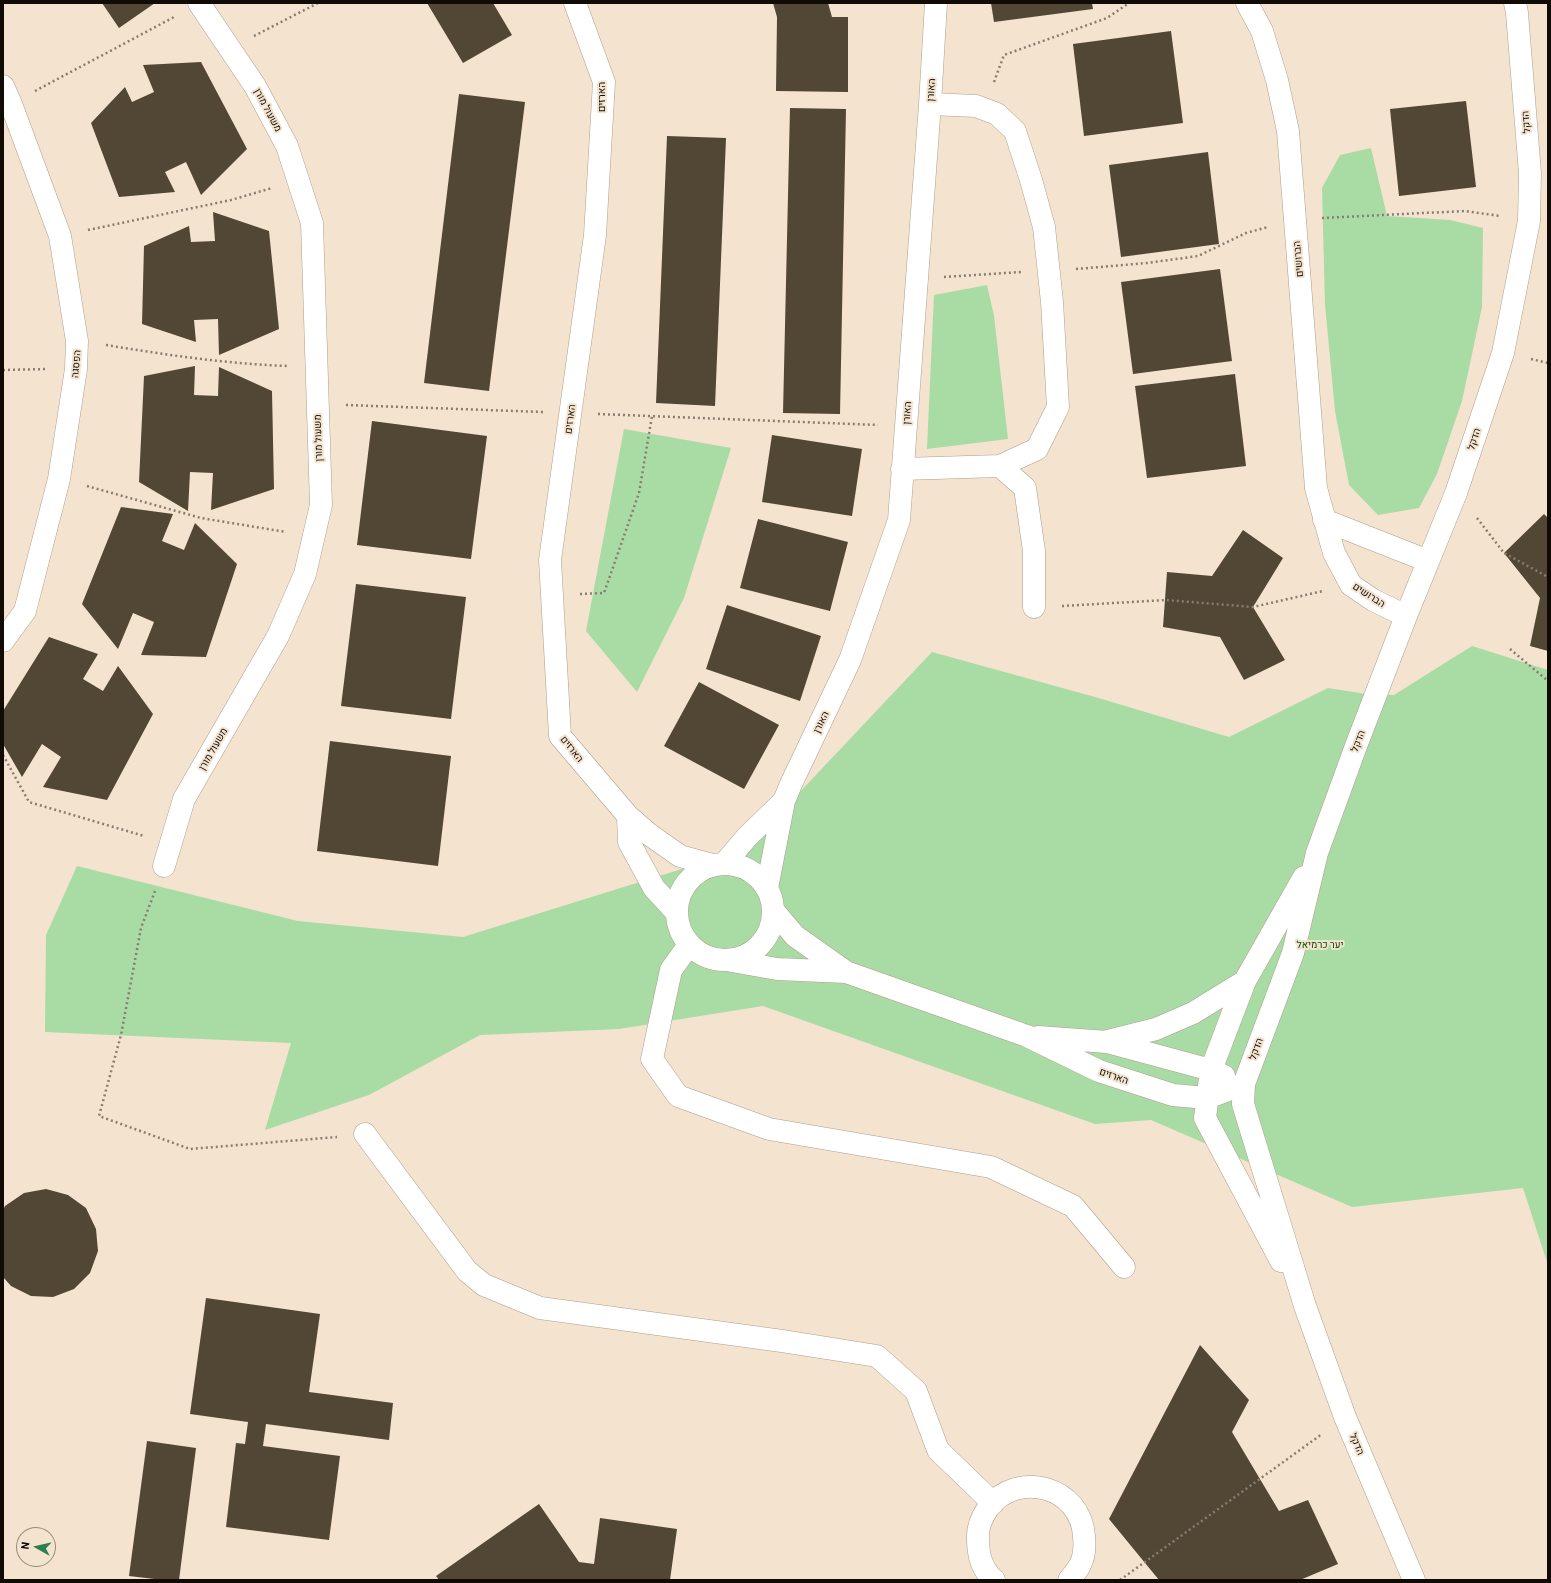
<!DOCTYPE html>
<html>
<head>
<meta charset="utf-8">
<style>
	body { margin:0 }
	#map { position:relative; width:1551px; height:1583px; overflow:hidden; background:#f3e3cf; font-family:Barlow,sans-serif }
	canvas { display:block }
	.frame { position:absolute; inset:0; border:4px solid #100b05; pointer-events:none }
	.north { position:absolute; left:16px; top:1527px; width:40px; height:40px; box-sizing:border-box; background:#f3e3cf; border:1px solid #988d7e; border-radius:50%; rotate:278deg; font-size:11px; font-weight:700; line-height:16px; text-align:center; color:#100b05 }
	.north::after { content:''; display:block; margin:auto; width:14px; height:18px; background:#2c7f50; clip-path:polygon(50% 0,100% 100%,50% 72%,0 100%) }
</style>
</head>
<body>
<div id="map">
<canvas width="1551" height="1583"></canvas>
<div class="frame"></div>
<div class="north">N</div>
</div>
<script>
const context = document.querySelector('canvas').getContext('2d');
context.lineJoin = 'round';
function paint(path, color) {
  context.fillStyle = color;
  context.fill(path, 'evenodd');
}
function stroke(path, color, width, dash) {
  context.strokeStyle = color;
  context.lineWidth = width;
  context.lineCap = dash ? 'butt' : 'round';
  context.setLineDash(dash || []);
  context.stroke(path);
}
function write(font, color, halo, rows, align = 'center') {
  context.font = font + ' Barlow,Heebo,sans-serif';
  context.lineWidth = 4;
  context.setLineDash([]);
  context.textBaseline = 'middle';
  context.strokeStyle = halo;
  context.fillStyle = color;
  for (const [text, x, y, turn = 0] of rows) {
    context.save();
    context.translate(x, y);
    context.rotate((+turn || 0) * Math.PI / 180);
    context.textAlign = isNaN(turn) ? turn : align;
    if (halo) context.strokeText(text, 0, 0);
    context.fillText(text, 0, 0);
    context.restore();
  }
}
const green = new Path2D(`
	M1371 148 1387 216 1450 220 1483 228 1482 307 1462 401 1437 474 1419 508 1378 515 1349 485 1335 411 1325 304 1322 188 1340 155Z
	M987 285 994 316 1008 439 927 449 934 295Z
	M624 429 731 448 684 598 637 692 586 631Z
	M1472 646 1548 670V1265L1523 1188 1352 1207 1151 1120 1095 1124 763 1006 619 1029 480 1035 369 1095 265 1130 291 1043 45 1032 46 935 77 866 298 921 463 937 746 849 932 652 1095 697 1229 737 1328 688 1366 694 1394 695Z`);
const building = new Path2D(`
	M102 3H155L119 28Z
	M427 3H493L512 35 463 63Z
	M773 3H828L832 17H848V92L776 91 777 17Z
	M991 3H1092L1093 9 994 22Z
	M1171 31 1183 123 1084 136 1073 44Z
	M201 62 247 149 201 195 186 162 165 172 175 192 119 197 91 123 125 87 132 102 154 92 143 65Z
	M459 94 525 102 489 391 424 383Z
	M1466 101 1476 187 1399 196 1390 109Z
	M790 108 846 109 840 414 783 413Z
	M667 136 726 138 715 406 656 403Z
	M1208 152 1219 244 1121 257 1109 165Z
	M213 212 269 231 279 329 219 355 218 319 194 320 196 342 142 324 144 246 189 226 191 242 215 241Z
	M1220 269 1232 361 1133 374 1121 282Z
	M195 366 194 395 218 396 219 367 272 391 274 489 211 510 213 473 190 472 188 511 139 482 144 376Z
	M1235 374 1246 466 1147 478 1135 386Z
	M372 421 487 436 471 559 357 545Z
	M772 435 862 449 852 516 762 502Z
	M121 507 173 514 162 541 184 550 195 523 237 564 206 657 141 655 154 622 133 613 118 649 82 604Z
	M1544 514 1548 518V651L1530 646 1540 598 1504 553Z
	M758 519 848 542 830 611 740 588Z
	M1243 530 1283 558 1253 607 1285 660 1244 680 1220 637 1163 627 1167 572 1212 576Z
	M356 584 466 597 451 719 341 706Z
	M727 605 821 636 800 701 706 669Z
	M49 637 98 654 83 679 103 691 118 666 153 714 107 800 43 787 61 757 42 744 22 777 3 744V711Z
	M699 682 779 725 744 789 664 746Z
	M330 741 451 756 438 866 317 851Z
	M46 1189 68 1195 86 1208 96 1229 98 1251 90 1273 74 1289 53 1297 31 1296 11 1286 3 1277V1210L5 1206 24 1193Z
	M206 1298 320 1314 309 1392 393 1403 389 1440 266 1424 263 1446 340 1456 329 1540 226 1527 236 1443 245 1444 248 1422 190 1414Z
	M1200 1345 1249 1400 1232 1432 1279 1511 1308 1500 1338 1564 1300 1580H1159L1109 1519Z
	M147 1441 196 1448 179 1580H163L129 1576Z
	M539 1504 579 1562 594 1564 600 1518 677 1529 670 1580H439L436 1576Z`);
const path = new Path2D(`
	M254 36 318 3
	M994 82 1004 55 1107 18 1129 3
	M35 91 176 16
	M1322 218 1465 211 1500 216
	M88 230 231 200 272 188
	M1076 269 1147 263 1198 256 1246 233 1268 227
	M944 277 1021 272
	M106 345C167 355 227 364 289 366
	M1531 359 1548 363
	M3 370 48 369
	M346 405 543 412
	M598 414 878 425
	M87 486 201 518 286 532
	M1477 518 1504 553 1548 577
	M580 594 604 593 639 493 652 416
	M1062 606 1166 600 1253 607 1323 591
	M1510 649 1548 681
	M3 755 29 802 144 836
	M155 891 141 928 121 1035 99 1116 190 1149 337 1137
	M1120 1580 1322 1434`);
const minor = new Path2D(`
	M575 3 604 82 595 235 550 560 560 736 628 816 650 835 680 856 713 865
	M1247 3 1262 31 1277 80 1288 131 1316 488 1334 553 1351 585 1373 600 1406 616
	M3 86 11 104 60 236 77 341 76 369 59 479 25 611 3 641
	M930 104 976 106 997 114 1015 131 1031 180 1044 227 1052 302 1058 407 1037 449 1000 466
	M902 469 1000 466 1025 488 1034 551V607
	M1324 520 1428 561
	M628 816 629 842 654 888 677 913
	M677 912a48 48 0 1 1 96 0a48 48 0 1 1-96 0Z
	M724 864 747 837 784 801
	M164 866 184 799 278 636 305 574 321 505 312 223 287 146 255 86 199 3
	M767 888 784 801 791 784 850 660 899 520 930 104 936 3
	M773 910 795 936 846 972 1027 1036 1099 1071 1173 1095 1207 1098 1244 1084
	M689 945 671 970 652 1059 678 1096 769 1129 991 1167 1073 1206 1124 1267
	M732 961 777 969 846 972
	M1038 1037 1107 1042 1211 1070 1224 1076
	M1108 1041 1156 1029 1193 1013 1245 981
	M365 1134 467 1271 484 1285 540 1308 782 1341 877 1356 916 1391 938 1450 993 1503
	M1281 1261 1205 1118 1211 1070 1245 981 1304 877
	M994 1580C982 1570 978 1554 978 1539 977 1528 982 1517 988 1508 1018 1469 1081 1487 1084 1536 1085 1546 1085 1556 1080 1565 1077 1571 1073 1575 1069 1580
	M1414 1580 1345 1417 1305 1306 1243 1104 1244 1084 1293 953 1317 853 1356 746 1406 616 1456 493 1503 353 1529 221 1530 173 1517 13 1515 3`);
const streetNames = [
	["האורן",931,90,-86],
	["הארזים",602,97,-90],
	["משעול מורן",268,110,62],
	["הדקל",1526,122,-95],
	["הברושים",1298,259,-95],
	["הפסגה",76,364,-85],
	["האורן",907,413,-86],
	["הארזים",570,419,-82],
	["משעול מורן",318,438,-92],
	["הדקל",1474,439,-72],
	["הברושים",1369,595,33],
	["האורן",821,722,-64],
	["הדקל",1358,741,-69],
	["משעול מורן",213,749,-60],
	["הארזים",572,749,52],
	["הדקל",1256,1049,-70],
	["הארזים",1114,1076,19],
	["הדקל",1357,1444,67]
];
const parkNames = [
	["יער כרמיאל",1320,945]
];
paint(green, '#a9dba5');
paint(building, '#524635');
stroke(minor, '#ad9f8c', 23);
stroke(path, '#887d70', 2.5, [2, 3]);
stroke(minor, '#fff', 22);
write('10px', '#100b05', '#f3e3cf', streetNames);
write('10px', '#004d01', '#f3e3cf', parkNames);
</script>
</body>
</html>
